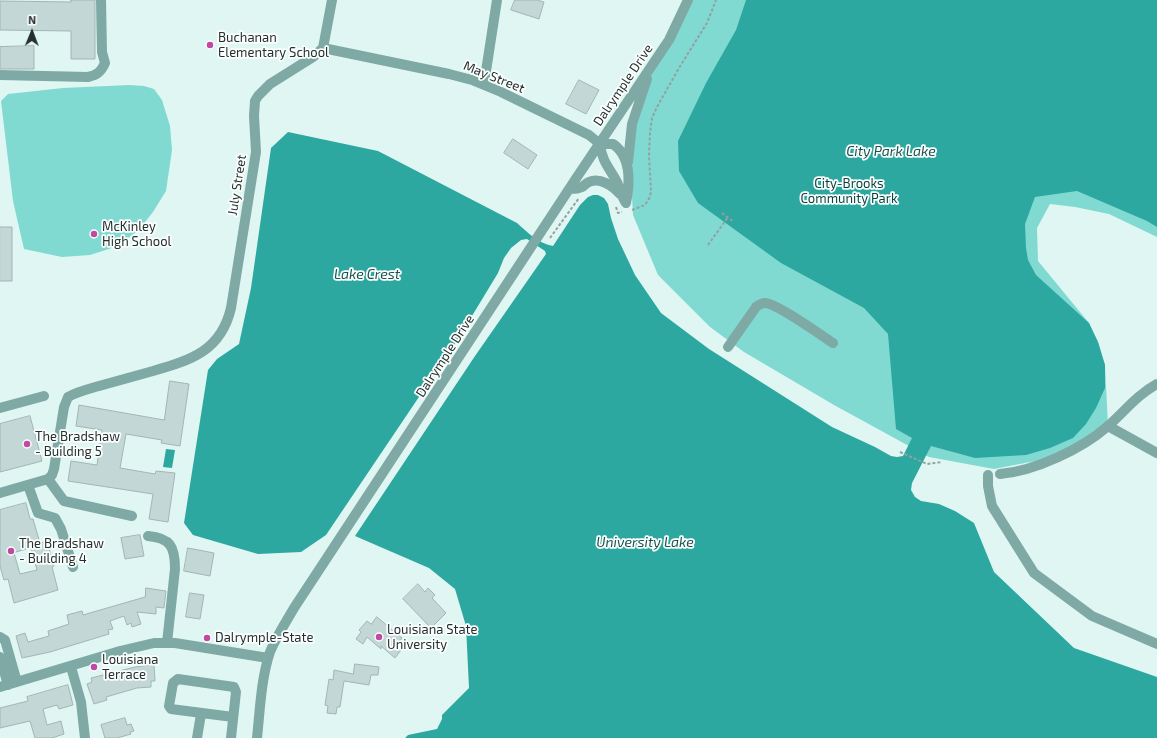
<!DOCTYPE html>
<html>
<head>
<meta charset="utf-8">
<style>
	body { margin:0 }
	#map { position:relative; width:1157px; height:738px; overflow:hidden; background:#e0f6f3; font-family:"Exo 2",sans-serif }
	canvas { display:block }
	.north { position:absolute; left:12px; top:12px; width:40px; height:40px; -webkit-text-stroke:3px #fafffe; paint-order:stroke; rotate:1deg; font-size:11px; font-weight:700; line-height:16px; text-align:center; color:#272f2e }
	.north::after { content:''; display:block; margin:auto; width:14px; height:18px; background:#272f2e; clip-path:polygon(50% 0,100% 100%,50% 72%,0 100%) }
</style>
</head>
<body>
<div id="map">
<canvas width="1157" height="738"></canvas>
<div class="north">N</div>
</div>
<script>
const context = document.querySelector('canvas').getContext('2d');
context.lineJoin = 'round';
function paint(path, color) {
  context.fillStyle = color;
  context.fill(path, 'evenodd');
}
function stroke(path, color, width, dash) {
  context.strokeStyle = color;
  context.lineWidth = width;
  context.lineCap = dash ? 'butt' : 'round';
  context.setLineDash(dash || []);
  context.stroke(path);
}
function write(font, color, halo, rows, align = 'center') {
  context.font = font + ' "Exo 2",sans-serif';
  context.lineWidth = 3.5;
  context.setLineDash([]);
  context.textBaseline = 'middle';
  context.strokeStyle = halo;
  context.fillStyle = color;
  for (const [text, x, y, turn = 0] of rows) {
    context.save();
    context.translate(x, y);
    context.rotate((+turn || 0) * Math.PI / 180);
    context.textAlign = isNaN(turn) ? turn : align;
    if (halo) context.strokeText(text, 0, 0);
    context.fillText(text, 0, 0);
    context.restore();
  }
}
const green = new Path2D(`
	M687 0H1157V237L1109 214 1075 207 1050 204 1037 228 1038 261 1089 323 1098 342 1105 365 1108 426 1061 456 994 469 929 457 834 405 744 352 710 327 658 275 633 215 629 141 650 69Z
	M129 85 144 86 154 89 162 100 170 126 172 150 166 191 153 212 138 231 115 247 90 255 62 257 24 249 13 201 1 101 8 94 63 88Z`);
const water = new Path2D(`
	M746 0H1157V227L1147 221 1077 191 1035 197 1025 224 1026 248 1028 260 1036 275 1089 323 1098 342 1105 365V388L1096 408 1086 424 1073 438 1050 448 1026 455 975 458 931 446 912 483 911 490 915 497 921 501 939 504 955 511 974 523 994 572 1074 648 1157 677V738H405L408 735 437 729 442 719V715L469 688 466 626 455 589 429 568 355 536 475 356 546 254 545 251 527 239 521 240 511 248 504 258 498 273 458 339 326 535 301 552 258 554 193 535 184 523 208 370 217 359 239 344 251 288 271 148 288 132 378 151 517 223C527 232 539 244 553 246L580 205 588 197 593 195H598L604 198 608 204 611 218 618 239 635 275 661 313 709 349 832 427 875 447 891 456 897 457 903 456 912 438 896 429 888 334 864 308 781 263 698 203 679 171 678 141 706 83 736 30Z
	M166 449 175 450 172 468 163 467Z`);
const building = new Path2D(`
	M71 0H95V59H71V31L0 30V1L71 2Z
	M515 0H537L544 2 539 19 511 10Z
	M34 46V69H0V47Z
	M579 80 599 90 586 114 566 104Z
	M513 139 537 155 528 169 504 153Z
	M0 227H12V281H0Z
	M170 381 189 384 180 446 161 443 162 440 126 434 120 468 155 474 156 471 175 473 168 522 149 519 153 494 68 481 71 461 97 465 102 430 76 426 79 405 164 420Z
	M30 416 42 461 0 472V424Z
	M26 503 30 519H33L40 543 47 541 54 566 52 567 58 590 14 603 8 579 4 580 0 566V510ZM31 548 37 570 20 574 14 553Z
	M140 535 144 556 125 559 121 538Z
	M188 548 214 553 210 576 184 571Z
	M418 584 425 592 428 588 435 595 432 598 446 613 431 628 403 599Z
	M146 588 166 591 164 608 156 607V614L137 612 141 624 132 627 131 623 127 625 124 616 110 621 113 629 108 630 109 634 50 652 22 658 16 636 25 633 28 642 49 636 48 631 69 624 67 615 82 611 83 615 145 597Z
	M190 593 204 595 200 619 186 617Z
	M377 617 402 638 399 642 404 646 395 658 381 646V649L367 637 363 644 356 639 361 632 359 630 367 621 371 624Z
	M355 664 379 667 378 675H371L369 685 344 681 340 707H337L336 714 327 713 328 706 325 705 329 679 333 680 334 670 353 674Z
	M154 665 155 681H151V687L137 688 106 697 107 700 94 704 87 684 92 682 91 678 135 667Z
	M68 685 73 705 59 709 57 705 43 709 47 725 61 721 64 734 52 738H35L30 721 0 728V708L28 701 27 697Z
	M125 718 127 725 131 724 134 731 130 732 131 734 117 738H105L101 725Z`);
const path = new Path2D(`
	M616 207 618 213 622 212
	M632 210 645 205 650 197 651 191 649 156 650 133 652 118 657 107 679 68 707 23 716 0
	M722 213 734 222
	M550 238 579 198
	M708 245 728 217
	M900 452 927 464 942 462`);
const minor = new Path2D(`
	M323 48 449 74 472 80 501 92 589 135 600 144H613C632 157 630 183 626 203
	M0 75 88 77C97 75 101 72 105 63L102 52 101 0
	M484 84 497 0
	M600 144C602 162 609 167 617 182 620 189 621 196 626 203
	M628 162 632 124 647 79
	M569 189C573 189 578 189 582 187 584 186 586 183 589 182 600 177 613 186 620 194
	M728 347 756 307C759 305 761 303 765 303 776 303 821 335 833 343
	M0 408 44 396
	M1108 426 1157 453
	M1000 474C1035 471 1082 449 1108 426 1125 411 1137 395 1157 384
	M988 475V486L992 506 1034 573 1092 616 1157 644
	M48 479 64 501 132 516
	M28 485 38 513 55 518 61 529 73 567
	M0 493 48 479 52 475 54 469 64 407 68 397 70 396C79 391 89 389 99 386 117 381 135 376 153 371 191 360 221 351 231 308L256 152 254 116 255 101 258 96 270 84 313 57 323 48 332 0
	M148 536C170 538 175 546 175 569L167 643
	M0 637 5 640 17 682
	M0 657 8 685
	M71 667 81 702 85 738
	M0 687 120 651 154 643H175L268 658
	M197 738 201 714
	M231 738 236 692 234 687 178 679 173 683 169 706 171 709 233 717
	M257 738C260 710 261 679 270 652 276 637 286 622 294 608L577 177 669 40 688 0`);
const markers = [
	[210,45,4,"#be4aa2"],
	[94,234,4,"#be4aa2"],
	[27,444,4,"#be4aa2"],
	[11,551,4,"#be4aa2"],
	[379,637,4,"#be4aa2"],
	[207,638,4,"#be4aa2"],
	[94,667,4,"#be4aa2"]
];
const poiNames = [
	["Buchanan",218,38],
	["Elementary School",218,53],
	["McKinley",102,227],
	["High School",102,242],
	["The Bradshaw",35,437],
	["- Building 5",35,452],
	["The Bradshaw",19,544],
	["- Building 4",19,559],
	["Louisiana State",387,630],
	["University",387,645],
	["Dalrymple-State",215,638],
	["Louisiana",102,660],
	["Terrace",102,675]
];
const streetNames = [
	["May Street",494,77,22],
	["Dalrymple Drive",623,85,-56],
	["July Street",237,185,-81],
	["Dalrymple Drive",445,356,-57]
];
const parkNames = [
	["City-Brooks",849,184],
	["Community Park",849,199]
];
const waterNames = [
	["City Park Lake",891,151],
	["Lake Crest",367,274],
	["University Lake",645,542]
];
paint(green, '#80dad2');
paint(water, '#2da8a0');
paint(building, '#c3d8d6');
stroke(building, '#a1b6b3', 1);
stroke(path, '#92a2a0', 2, [3, 2]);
stroke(minor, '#7ea9a5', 10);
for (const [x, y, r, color] of markers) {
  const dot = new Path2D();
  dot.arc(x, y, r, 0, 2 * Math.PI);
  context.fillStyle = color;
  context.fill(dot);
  stroke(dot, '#fafffe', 1.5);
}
write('13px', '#272f2e', '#fafffe', poiNames, 'left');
write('13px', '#272f2e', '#fafffe', streetNames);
write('13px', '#083f3c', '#fafffe', parkNames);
write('italic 14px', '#20524e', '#fafffe', waterNames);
</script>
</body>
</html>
